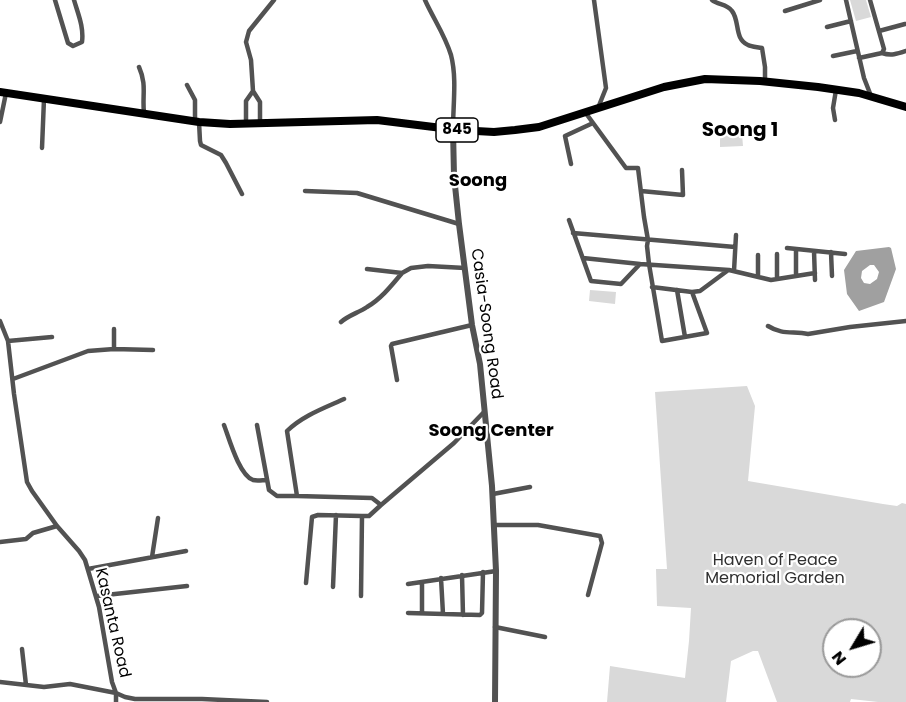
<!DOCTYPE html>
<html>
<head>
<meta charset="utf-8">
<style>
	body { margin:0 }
	#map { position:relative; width:906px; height:702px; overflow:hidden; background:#fff; font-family:Poppins,sans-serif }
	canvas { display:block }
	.north { position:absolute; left:822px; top:618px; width:60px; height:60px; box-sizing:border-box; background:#fff; border:2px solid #999; border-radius:50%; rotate:232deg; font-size:16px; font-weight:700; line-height:24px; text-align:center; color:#000 }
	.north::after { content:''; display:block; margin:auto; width:21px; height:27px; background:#000; clip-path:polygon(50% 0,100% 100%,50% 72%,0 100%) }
</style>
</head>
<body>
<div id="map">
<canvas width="906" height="702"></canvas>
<div class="north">N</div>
</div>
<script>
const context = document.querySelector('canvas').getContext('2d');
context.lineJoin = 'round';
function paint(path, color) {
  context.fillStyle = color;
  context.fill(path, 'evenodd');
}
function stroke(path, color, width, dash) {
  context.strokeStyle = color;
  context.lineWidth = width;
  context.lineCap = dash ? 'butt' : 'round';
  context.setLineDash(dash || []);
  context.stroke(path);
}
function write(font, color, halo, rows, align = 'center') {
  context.font = font + ' Poppins,sans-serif';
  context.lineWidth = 4.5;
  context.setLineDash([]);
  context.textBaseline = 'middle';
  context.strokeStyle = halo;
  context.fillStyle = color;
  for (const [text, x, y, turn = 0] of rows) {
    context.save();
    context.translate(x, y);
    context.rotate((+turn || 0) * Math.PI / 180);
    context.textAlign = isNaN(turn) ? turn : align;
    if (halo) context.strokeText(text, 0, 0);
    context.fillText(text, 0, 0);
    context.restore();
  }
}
const green = new Path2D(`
	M850 0H866L871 17 856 21Z
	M742 134 743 146 720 147V136Z
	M590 290 616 292 615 304 589 301Z
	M747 386 755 406 748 481 883 504 897 506 902 503 906 504V702H878L851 699 850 702H777L758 651H753L731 661 726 702H607L610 666 685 678 689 641 691 608 657 606 656 569H667L655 392ZM834 630H870V666H834Z`);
const water = new Path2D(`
	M889 247 891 248 896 269 884 302 859 311 847 294 844 270 856 251ZM870 265H874L879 272 877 279 870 284 864 283 861 278 862 271Z`);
const minor = new Path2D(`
	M55 0 68 43 73 46 82 42C84 27 78 14 74 0
	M425 0C433 18 445 35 451 55 457 78 453 105 453 129
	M594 0 606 88 598 108
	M712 0C718 5 727 4 732 11 740 21 734 39 748 45 752 47 758 47 762 48L765 67V81
	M846 0 864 78 871 96
	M785 11 820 0
	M827 27 851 21
	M879 31 905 24
	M882 53C891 56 897 54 906 51
	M833 56 857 51
	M859 58 882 53 884 49 870 0
	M139 67C147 85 142 95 144 113
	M187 85 195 100V121
	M585 112 626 168H638L644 217 648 240 647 246 649 264 662 341 707 333 692 292 652 287
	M835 120 833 108 836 90
	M0 122 6 93
	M199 122 200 141 201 145 221 155 226 163 242 194
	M260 123V102L253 91 251 60 246 42 249 31 274 0
	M246 124V101L253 91
	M42 148 44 99
	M571 164 565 136 593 123
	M305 191 357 193 459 224
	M641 191 683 195 682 170
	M569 220 591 281 621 284 640 264 729 270 771 280 815 273
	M573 233 735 247
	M787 248 845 254
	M814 251 815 280
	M831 252 832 276
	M777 254V279
	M758 255V277
	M583 258 640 264
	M367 269 402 273 411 268 428 266 465 268
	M734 271 736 235
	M796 276V249
	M677 290 685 337
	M692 292 700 291 727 271
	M0 321 8 341 14 394 27 482 32 491 57 526 79 551 85 560 99 607 112 682 116 693V702
	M341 322C349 315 358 313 367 307 381 299 392 285 402 273
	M768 326C782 335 793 331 808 334L850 327 906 321
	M114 329V349
	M8 341 52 337
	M13 379 88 351 114 349 153 350
	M397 380 391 346 392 344 472 325
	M344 399C324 408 302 416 287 431L297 496 372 498 381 505 454 443 484 412
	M224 425C229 438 239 475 253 480 257 481 263 480 267 480
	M257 425 269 490 277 496H297
	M493 494 530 487
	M494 525H538L600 536 602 543 588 595
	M0 542 26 539 33 533 57 526
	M152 557 158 518
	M88 569 186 551
	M462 575 463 615
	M441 578 443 614
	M422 582V613
	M306 583 312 517 318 515 362 516
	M408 584 496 571
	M333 587 336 515
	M97 596 187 586
	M361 596 362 516H369L381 505
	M408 613 480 615 482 613 483 572
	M495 627 545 637
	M22 649 26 685
	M0 682 44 687 70 684 116 693 125 697 135 699H202L267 702`);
const tertiary = new Path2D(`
	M453 129 454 176 459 224 472 325 480 364 492 486 496 571 495 702`);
const primary = new Path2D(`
	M0 92 199 122 230 124 377 120 458 130 494 132 515 130 539 127 664 87 705 79 760 81 818 87 859 93 906 107`);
const shields = [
	[457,130,42]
];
const shieldNames = [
	["845",457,130]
];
const streetNames = [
	["Casia-Soong Road",486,324,82],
	["Kasanta Road",112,623,77]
];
const parkNames = [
	["Haven of Peace",775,561],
	["Memorial Garden",775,579]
];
const neighbourhoodNames = [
	["Soong",478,181],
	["Soong Center",491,431]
];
const quarterNames = [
	["Soong 1",740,131]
];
paint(green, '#d9d9d9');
paint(water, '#a0a0a0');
stroke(minor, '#525252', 4.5);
stroke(tertiary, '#525252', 6);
stroke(primary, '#000', 8);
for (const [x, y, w] of shields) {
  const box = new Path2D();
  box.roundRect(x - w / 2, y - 12, w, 24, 4.5);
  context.fillStyle = '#fff';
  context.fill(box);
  stroke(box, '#000', 1.5);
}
write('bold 15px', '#000', null, shieldNames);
write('16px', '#000', '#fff', streetNames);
write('16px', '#303030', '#fff', parkNames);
write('bold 18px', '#000', '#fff', neighbourhoodNames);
write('bold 20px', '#000', '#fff', quarterNames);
</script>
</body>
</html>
